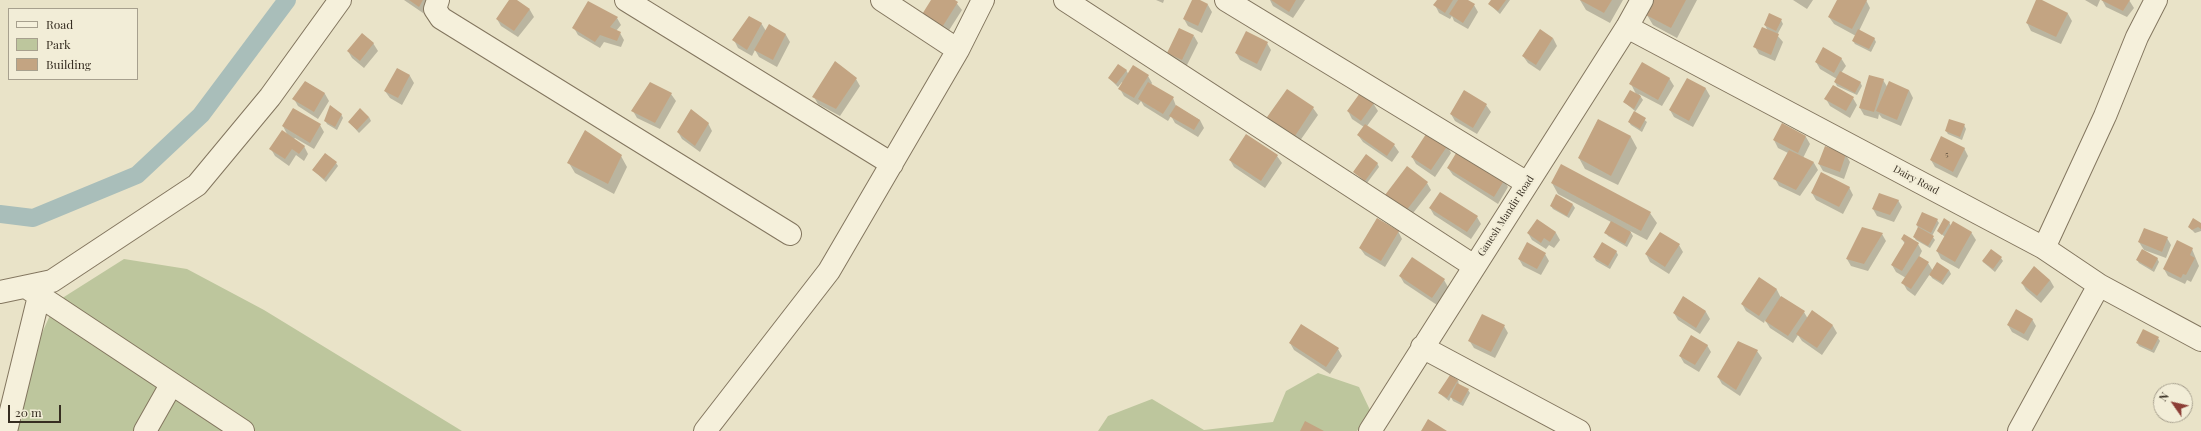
<!DOCTYPE html>
<html>
<head>
<meta charset="utf-8">
<style>
	body { margin:0 }
	#map { position:relative; width:2201px; height:431px; overflow:hidden; background:#e9e3c8; font-family:"Playfair Display",serif }
	canvas { display:block }
	.legend { position:absolute; left:8px; top:8px; width:130px; height:72px; box-sizing:border-box; background:#f2edd7; border:1px solid #a7a08e; margin:0; padding:5px 7px; list-style:none; font-size:12px; color:#362d21 }
	.legend li { display:flex; align-items:center; gap:8px; height:20px }
	.legend b { width:20px; border:1px solid #a7a08e }
	.north { position:absolute; left:2153px; top:383px; width:40px; height:40px; box-sizing:border-box; background:#f2edd7; border:1px solid #a7a08e; border-radius:50%; rotate:304deg; font-size:11px; font-weight:700; line-height:16px; text-align:center; color:#362d21 }
	.north::after { content:''; display:block; margin:auto; width:14px; height:18px; background:#8c3e36; clip-path:polygon(50% 0,100% 100%,50% 72%,0 100%) }
	.scale { position:absolute; left:8px; top:405px; width:53px; height:18px; box-sizing:border-box; border:2px solid #362d21; border-top:0; padding-left:5px; font-size:12px; line-height:14px; white-space:nowrap; color:#362d21; -webkit-text-stroke:3px #f2edd7; paint-order:stroke }
</style>
</head>
<body>
<div id="map">
<canvas width="2201" height="431"></canvas>
<ul class="legend">
<li><b style="height:5px;background:#f5f0db"></b>Road</li>
<li><b style="height:11px;background:#bdc69d"></b>Park</li>
<li><b style="height:11px;background:#c3a482"></b>Building</li>
</ul>
<div class="north">N</div>
<div class="scale">20 m</div>
</div>
<script>
const context = document.querySelector('canvas').getContext('2d');
context.lineJoin = 'round';
function paint(path, color) {
  context.fillStyle = color;
  context.fill(path, 'evenodd');
}
function stroke(path, color, width, dash) {
  context.strokeStyle = color;
  context.lineWidth = width;
  context.lineCap = dash ? 'butt' : 'round';
  context.setLineDash(dash || []);
  context.stroke(path);
}
function write(font, color, halo, rows, align = 'center') {
  context.font = font + ' "Playfair Display",serif';
  context.lineWidth = 4;
  context.setLineDash([]);
  context.textBaseline = 'middle';
  context.strokeStyle = halo;
  context.fillStyle = color;
  for (const [text, x, y, turn = 0] of rows) {
    context.save();
    context.translate(x, y);
    context.rotate((+turn || 0) * Math.PI / 180);
    context.textAlign = isNaN(turn) ? turn : align;
    if (halo) context.strokeText(text, 0, 0);
    context.fillText(text, 0, 0);
    context.restore();
  }
}
const green = new Path2D(`
	M124 259 187 269 264 310 462 431H1V424L56 302Z
	M1318 373 1359 387 1370 410 1357 431H1098L1108 416 1152 399 1204 430 1273 422 1286 391Z`);
const shadow = new Path2D(`
	M404 0H432L423 13Z
	M511 0H515L530 10 534 17 518 37 501 26 497 19Z
	M932 0H954L962 10 946 35Z
	M1156 0H1164L1163 3Z
	M1193 0 1208 5 1212 12 1202 33 1188 26 1184 19Z
	M1270 0H1305L1293 18 1273 6Z
	M1438 0H1466L1474 5 1478 12 1468 29 1454 21 1452 16 1450 19 1439 13 1435 5Z
	M1492 0H1510L1500 14 1489 4Z
	M1580 0H1623L1610 23 1586 10Z
	M1655 0H1697L1677 38 1653 25 1647 15Z
	M1793 0H1813L1807 9Z
	M1838 0H1866L1870 8 1859 31 1874 38 1876 42 1871 52 1855 44 1853 41 1856 36 1834 24 1829 17Z
	M2038 0 2068 14 2072 21 2061 44 2031 31 2027 23Z
	M2085 0H2100L2097 7Z
	M2102 0H2129L2134 8 2127 17 2106 7Z
	M617 18 621 25 616 31 620 33 624 40 621 47 604 42 600 48 578 35 574 28Z
	M1781 20 1783 24 1777 35 1783 42 1775 61 1759 54 1755 47 1768 31 1765 25Z
	M761 23 766 31 786 35 790 42 777 67 759 57 755 50 752 56 738 48 734 40Z
	M1194 36 1198 43 1186 67 1173 60 1169 53Z
	M1553 38 1557 46 1540 71 1528 63 1523 56Z
	M373 43 378 51 364 68 352 58 348 51Z
	M1267 43 1271 50 1261 71 1240 60 1236 53Z
	M1841 58 1846 66 1841 73 1860 82 1862 86 1857 95 1837 86 1835 82 1837 79 1820 69 1816 62Z
	M398 69 410 76 414 83 402 105 390 98 385 91Z
	M1126 70 1129 75 1148 76 1152 83 1151 85 1173 98 1176 106 1200 120 1204 128 1198 137 1175 123 1171 116 1168 121 1144 106 1141 101 1138 105 1124 96 1120 89 1123 83 1122 82 1118 87 1109 78Z
	M1669 78 1674 86 1662 106 1639 94 1643 100 1635 112 1647 122 1642 132 1631 125 1629 122 1635 111 1624 102 1636 94 1631 84Z
	M856 79 860 86 840 116 818 104 814 97Z
	M1687 79 1706 89 1710 96 1693 127 1674 117 1670 110Z
	M1883 80 1888 88 1909 90 1913 98 1901 126 1882 118 1879 114 1878 119 1864 115 1860 108Z
	M306 82 325 94 329 101 318 119 298 106 294 99Z
	M1287 90 1313 108 1318 115 1297 145 1271 127Z
	M671 94 676 101 660 129 637 118 633 111Z
	M1853 98 1857 105 1850 118 1830 106 1826 99Z
	M1373 103 1378 111 1367 126 1394 145 1399 152 1392 162 1363 142 1358 135 1364 127 1352 119 1348 111Z
	M1486 105 1491 112 1477 134 1455 121 1451 114Z
	M341 114 343 118 337 130 327 124 325 120Z
	M369 117 371 121 359 133 349 122Z
	M1598 120 1631 137 1637 148 1618 185 1585 169 1579 158Z
	M708 123 712 131 700 152 682 139 678 132Z
	M1782 124 1806 137 1810 144 1803 158 1814 163 1818 170 1800 196 1779 186 1775 179 1788 153 1778 148 1774 140Z
	M320 125 324 132 314 149 295 138 294 139 304 146 308 154 304 161 296 155 289 166 275 156 271 149 288 136 283 126Z
	M1964 125 1966 129 1962 140 1948 134 1946 131Z
	M1246 135 1277 156 1282 163 1265 188 1234 167 1230 160Z
	M1447 145 1451 153 1435 177 1416 164 1412 157Z
	M1964 148 1968 156 1957 178 1935 167 1931 160Z
	M1846 155 1850 162 1844 179 1823 171 1819 164Z
	M621 156 627 167 614 194 575 173 569 163Z
	M336 163 338 166 326 182 313 170Z
	M1377 163 1379 167 1367 183 1354 172Z
	M1448 168 1504 180 1508 187 1498 204 1453 175Z
	M1427 183 1431 190 1410 217 1390 202Z
	M1552 183 1650 213 1657 223 1647 240 1630 231 1633 236 1627 247 1608 236 1606 233 1611 222 1558 194Z
	M1849 187 1853 195 1843 214 1816 200 1812 193Z
	M1898 200 1902 207 1894 222 1877 216 1873 209Z
	M1573 205 1575 208 1569 218 1553 209 1551 206Z
	M1430 208 1477 217 1481 224 1471 239 1434 215Z
	M1537 220 1556 233 1560 240 1554 248 1549 245 1546 249 1532 240 1528 233Z
	M1937 220 1939 223 1932 236 1935 240 1930 248 1916 240 1914 237 1918 228 1917 225Z
	M1949 222 1951 226 1971 232 1976 240 1959 269 1941 259 1937 251 1945 237 1938 231Z
	M2201 224V231L2195 233 2189 227Z
	M1398 231 1402 239 1385 267 1365 255 1360 248Z
	M1882 234 1886 241 1868 271 1851 266 1847 259Z
	M2167 238 2171 245 2166 258 2144 250 2139 242Z
	M1902 239 1918 244 1922 251 1919 257 1928 263 1933 271 1949 270 1951 274 1943 285 1932 278 1930 274 1915 296 1907 290 1903 283 1906 278 1896 272 1892 265 1905 244Z
	M1679 245 1683 252 1669 274 1650 262 1646 254Z
	M2192 249 2199 266 2191 282 2187 280 2185 284 2168 276 2164 269Z
	M1616 251 1618 255 1610 269 1596 261 1594 257Z
	M1545 254 1549 261 1541 275 1523 266 1519 259Z
	M2001 258 2003 261 1995 272 1983 262Z
	M2157 258 2159 262 2154 272 2139 263 2137 260Z
	M1400 276 1444 280 1448 287 1437 305 1404 283Z
	M1759 278 1777 290 1781 298 1804 312 1808 319 1813 312 1833 326 1837 333 1822 355 1802 341 1798 335 1793 343 1770 328 1765 320 1764 323 1746 311 1742 304Z
	M2050 280 2054 287 2041 303 2026 290 2022 283Z
	M1684 297 1706 312 1710 319 1700 334 1678 320 1674 313Z
	M2032 319 2036 326 2028 341 2012 332 2008 325Z
	M1504 326 1508 333 1495 358 1474 348 1469 340Z
	M2158 338 2160 341 2154 353 2139 346 2137 343Z
	M1739 342 1757 351 1762 358 1740 396 1722 384 1718 377Z
	M1290 343 1338 349 1342 356 1330 374 1294 350Z
	M1707 345 1711 352 1699 372 1684 363 1680 356Z
	M1458 380 1459 385 1468 390 1470 393 1463 406 1453 401 1451 397 1449 401 1439 393Z`);
const canal = new Path2D(`
	M0 214 33 218 137 175 201 115 287 0`);
const building = new Path2D(`
	M409 0H423L419 7Z
	M509 0H517L530 9 514 31 496 19Z
	M931 0H955L958 2 941 29 921 16Z
	M1192 0H1200L1208 4 1198 26 1183 19Z
	M1271 0H1296L1289 12Z
	M1437 0H1453L1445 13 1433 5Z
	M1458 0H1468L1475 4 1463 23 1449 14Z
	M1491 0H1506L1498 11 1488 4Z
	M1580 0H1612L1604 13Z
	M1654 0H1686L1671 28 1646 15Z
	M1837 0H1867L1852 29 1828 17Z
	M2036 0H2042L2068 13 2056 37 2026 23Z
	M2101 0H2130L2123 11Z
	M588 1 618 17 610 27 621 32 617 41 600 35 595 42 572 28Z
	M1769 13 1782 19 1776 31 1764 25Z
	M749 16 762 23 747 50 732 40Z
	M769 24 786 34 773 60 754 50Z
	M1762 27 1779 34 1771 55 1753 47Z
	M1179 28 1194 35 1182 60 1167 53Z
	M1540 29 1553 38 1536 65 1522 56Z
	M1858 29 1875 38 1869 49 1852 41Z
	M1246 31 1268 42 1257 64 1235 53Z
	M362 33 374 43 360 61 347 51Z
	M1823 47 1842 58 1834 73 1815 62Z
	M835 61 857 78 836 109 812 97Z
	M1642 62 1670 78 1658 100 1629 84Z
	M1118 64 1127 70 1116 84 1108 78Z
	M1133 65 1149 75 1134 98 1118 89Z
	M397 68 410 75 398 98 384 91Z
	M1840 71 1861 82 1855 93 1834 82Z
	M1869 75 1884 79 1874 112 1859 108Z
	M1687 78 1706 88 1689 121 1669 110Z
	M305 81 325 93 314 112 292 99Z
	M1889 81 1909 90 1897 120 1876 111Z
	M650 82 672 93 655 123 631 111Z
	M1148 82 1174 97 1163 114 1138 99Z
	M1833 85 1854 97 1846 111 1824 99Z
	M1287 89 1314 107 1293 139 1265 120Z
	M1464 90 1487 104 1473 128 1450 114Z
	M1630 90 1641 96 1634 109 1623 102Z
	M1360 93 1374 103 1361 121 1347 111Z
	M330 105 342 114 335 127 324 121Z
	M1176 105 1200 120 1194 130 1169 116Z
	M293 108 321 124 310 143 282 126Z
	M360 108 369 117 357 130 348 122Z
	M691 109 709 123 695 146 677 132Z
	M1634 111 1646 118 1640 129 1628 122Z
	M1598 119 1631 136 1611 176 1578 158Z
	M1949 119 1965 124 1960 137 1945 131Z
	M1782 123 1806 136 1798 153 1773 140Z
	M1365 124 1395 144 1387 156 1357 135Z
	M282 130 305 146 299 154 292 149 285 159 269 149Z
	M585 130 622 155 608 184 567 163Z
	M1428 131 1448 145 1431 170 1411 157Z
	M1246 134 1278 155 1261 181 1229 160Z
	M1941 136 1965 148 1953 172 1930 160Z
	M1825 146 1846 154 1840 172 1818 164Z
	M1458 150 1505 179 1494 197 1447 168Z
	M1789 150 1814 162 1796 190 1773 179Z
	M325 153 337 162 324 179 312 170Z
	M1366 154 1378 163 1365 181 1353 172Z
	M1561 164 1651 212 1641 231 1551 183Z
	M1407 166 1428 182 1406 211 1385 195Z
	M1821 172 1850 187 1839 207 1811 193Z
	M1440 192 1478 216 1467 232 1429 208Z
	M1879 193 1899 200 1890 215 1872 209Z
	M1556 194 1573 204 1567 216 1550 206Z
	M1922 212 1938 219 1931 233 1916 225Z
	M1377 218 1399 231 1381 261 1359 248Z
	M1944 218 1950 222 1942 235 1937 231Z
	M2193 218 2201 223V229L2198 227 2192 230 2188 227Z
	M1537 219 1556 232 1550 242 1544 238 1541 243 1527 233Z
	M1611 221 1631 232 1625 244 1604 233Z
	M1953 221 1972 232 1955 262 1936 251Z
	M1862 227 1883 233 1864 264 1846 259Z
	M1918 227 1934 236 1928 246 1913 237Z
	M2144 228 2168 237 2162 252 2138 242Z
	M1660 232 1680 244 1665 267 1645 254Z
	M1904 234 1919 243 1902 271 1891 265 1905 242 1901 239Z
	M2177 240 2193 248 2190 255 2195 258 2186 275 2183 274 2181 278 2163 269Z
	M1527 242 1546 253 1537 269 1518 259Z
	M1602 242 1617 251 1608 266 1593 257Z
	M1991 249 2002 257 1993 269 1982 261Z
	M2142 249 2158 258 2152 269 2136 260Z
	M1919 256 1929 262 1911 289 1901 283Z
	M1412 257 1445 279 1432 298 1399 276Z
	M1937 262 1949 270 1941 282 1929 275Z
	M2034 266 2050 280 2037 296 2021 283Z
	M1759 277 1777 289 1759 316 1741 304Z
	M1683 296 1706 311 1696 328 1673 313Z
	M1781 296 1805 311 1788 336 1765 321Z
	M2016 309 2033 319 2024 334 2007 325Z
	M1812 310 1833 325 1817 348 1796 334Z
	M1482 314 1505 325 1491 352 1468 341Z
	M1301 324 1339 348 1326 367 1289 343Z
	M2143 329 2159 337 2152 350 2136 343Z
	M1691 335 1708 345 1695 365 1679 356Z
	M1738 341 1758 350 1736 390 1717 377Z
	M1450 375 1458 380 1447 398 1438 393Z
	M1457 383 1469 389 1461 403 1450 397Z
	M1428 419 1447 431H1421Z
	M1305 421 1324 431H1300Z`);
const minor = new Path2D(`
	M438 0 435 9 441 18 790 234
	M626 0 892 164
	M882 0 958 50
	M1065 0 1474 266
	M1226 0 1527 183
	M1627 27 2044 248 2099 285 2201 340
	M2044 248 2105 116 2137 37 2156 0
	M26 287 243 431
	M0 292 52 281 197 185 270 97 340 0
	M1422 347 1579 431
	M6 431 39 296
	M145 431 171 385
	M705 431 829 271 958 50 983 0
	M1370 431 1627 27 1642 0
	M2019 431 2099 285`);
const numberNames = [
	["5",1947,154]
];
const streetNames = [
	["Dairy Road",1916,180,28],
	["Ganesh Mandir Road",1506,216,-57]
];
paint(green, '#bdc69d');
paint(shadow, '#0003');
stroke(canal, '#a9beba', 18);
paint(building, '#c3a482');
stroke(minor, '#83765f', 24);
stroke(minor, '#f5f0db', 22);
write('8px', '#594b39', null, numberNames);
write('10px', '#362d21', '#f2edd7', streetNames);
</script>
</body>
</html>
